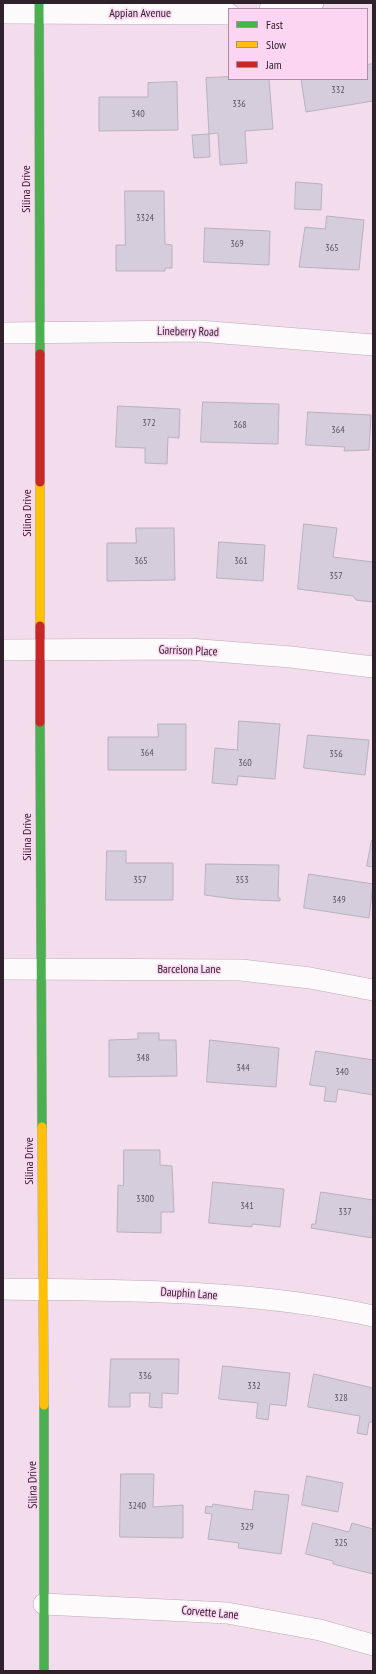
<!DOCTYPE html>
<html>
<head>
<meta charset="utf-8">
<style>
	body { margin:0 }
	#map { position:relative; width:376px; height:1674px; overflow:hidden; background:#f3dded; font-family:"PT Sans Narrow",sans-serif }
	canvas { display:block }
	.frame { position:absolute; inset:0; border:4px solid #30222d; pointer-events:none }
	.legend { position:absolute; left:228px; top:8px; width:140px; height:72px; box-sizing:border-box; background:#fbd5f1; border:1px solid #aa8da3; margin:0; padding:5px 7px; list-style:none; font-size:12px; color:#30222d }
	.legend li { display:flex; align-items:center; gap:8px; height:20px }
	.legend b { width:20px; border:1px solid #aa8da3 }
</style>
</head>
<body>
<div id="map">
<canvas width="376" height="1674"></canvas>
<div class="frame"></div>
<ul class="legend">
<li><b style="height:5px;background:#4caf50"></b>Fast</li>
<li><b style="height:5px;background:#ffc107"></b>Slow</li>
<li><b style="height:5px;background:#c62828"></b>Jam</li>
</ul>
</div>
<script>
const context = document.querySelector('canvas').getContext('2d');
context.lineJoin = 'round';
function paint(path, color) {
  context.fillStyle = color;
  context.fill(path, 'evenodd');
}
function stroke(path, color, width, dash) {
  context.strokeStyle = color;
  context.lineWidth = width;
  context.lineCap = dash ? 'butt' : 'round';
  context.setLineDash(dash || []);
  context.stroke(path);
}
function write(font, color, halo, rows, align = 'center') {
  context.font = font + ' "PT Sans Narrow",sans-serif';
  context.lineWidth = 3;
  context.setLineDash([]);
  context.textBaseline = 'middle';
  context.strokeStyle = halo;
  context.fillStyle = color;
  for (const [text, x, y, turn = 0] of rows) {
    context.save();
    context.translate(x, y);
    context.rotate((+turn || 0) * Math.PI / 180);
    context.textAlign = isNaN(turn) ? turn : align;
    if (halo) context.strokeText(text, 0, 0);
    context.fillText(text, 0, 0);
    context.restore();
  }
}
const building = new Path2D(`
	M373 64V101L306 112 301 79H367V65Z
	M229 77V79H269L273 129 245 131 247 163 220 165 218 133 209 134 210 157 194 158 192 135 209 134 206 78Z
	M177 82 178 130 99 131V97H148V83Z
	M296 182 322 184 321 210 295 209Z
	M125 191H164L165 244 172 245V268H165V271H116V245H125Z
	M327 216 364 220 359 270 299 267 305 227 325 229Z
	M205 228 270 231 269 265 204 262Z
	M203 402 279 404 278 444 201 442Z
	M118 406 180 409 179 438 168 437 167 464 145 463V448L116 447Z
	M308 412 371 415 369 450 344 451 345 447 306 445Z
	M304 524 337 528 333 557 373 562V602L356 600 353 596 298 589Z
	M136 528H174L175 580 107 581V543H136Z
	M219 542 265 545 263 581 217 578Z
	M239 721 280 724 275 779 238 776 237 785 212 783 215 748 237 750Z
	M158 724H186V770H108V737H158Z
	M308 735 369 740 365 775 304 768Z
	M372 840H373V867L367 866Z
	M107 851H126V863H173V900H106Z
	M206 864 279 865 278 898H280V901L234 899 205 895Z
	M309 874 373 884 369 918 304 908Z
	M138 1033H159V1040H176L177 1076 109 1077V1040L138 1039Z
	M210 1040 279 1048 276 1087 207 1082Z
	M316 1051 373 1060V1095L338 1089 336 1102 324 1101 326 1087 310 1085Z
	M124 1150H160V1165L172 1166 174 1212H161V1233L117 1232 118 1185 123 1186Z
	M213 1182 284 1189 280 1227 252 1224V1227L209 1223Z
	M321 1192 373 1200 372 1238 311 1228 312 1224H315Z
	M111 1359H179L178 1394 162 1393V1408L149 1407 150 1393H130V1407H109Z
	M223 1366 290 1373 286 1406 270 1404 268 1420 256 1418 258 1403 219 1399Z
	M314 1374 373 1388V1422H369L367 1435 357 1433 360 1416 308 1407Z
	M121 1474H154L153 1507 183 1505V1538L120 1537Z
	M307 1476 343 1483 338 1512 302 1505Z
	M255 1491 289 1495 281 1554 238 1548 239 1543 208 1539 212 1514 205 1513 206 1506 212 1507 213 1504 252 1510Z
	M313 1523 349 1532 352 1523 373 1529V1574L333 1564V1561L306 1554Z`);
const street = new Path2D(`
	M270 9 313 3
	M3 13 229 14
	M3 333 199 331 373 345
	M3 650 189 649 291 657 373 667
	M3 969 241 970 310 978 373 990
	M3 1289C126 1291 252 1289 373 1316
	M44 1604 227 1613 320 1630 373 1645`);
const fast = new Path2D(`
	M39 3 40 354
	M40 722 42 1127
	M44 1671V1405`);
const slow = new Path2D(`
	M40 482V626
	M42 1127 44 1405`);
const jam = new Path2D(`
	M40 354V482
	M40 626V722`);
const numberNames = [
	["332",338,90],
	["336",239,104],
	["340",138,114],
	["3324",145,218],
	["369",237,244],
	["365",332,248],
	["372",149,423],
	["368",240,425],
	["364",338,430],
	["365",141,561],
	["361",241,561],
	["357",336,576],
	["364",147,753],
	["356",336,754],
	["360",245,763],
	["357",140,880],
	["353",242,880],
	["349",339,900],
	["348",143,1058],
	["344",243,1068],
	["340",342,1072],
	["3300",145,1199],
	["341",247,1206],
	["337",345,1212],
	["336",145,1376],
	["332",254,1386],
	["328",341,1398],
	["3240",137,1506],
	["329",247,1527],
	["325",341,1543]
];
const streetNames = [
	["Appian Avenue",140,14],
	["Silina Drive",27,189,-90],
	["Lineberry Road",188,332,1],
	["Silina Drive",28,513,-90],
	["Garrison Place",188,651,2],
	["Silina Drive",28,837,-90],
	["Barcelona Lane",189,970],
	["Silina Drive",30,1161,-90],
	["Dauphin Lane",189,1294,4],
	["Silina Drive",33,1485,-91],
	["Corvette Lane",210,1613,5]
];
paint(building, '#d5cddc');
stroke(building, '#b8b0be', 1);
stroke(street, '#baa9b5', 22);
stroke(fast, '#baa9b5', 10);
stroke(slow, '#baa9b5', 10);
stroke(jam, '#baa9b5', 10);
stroke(street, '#fdfafc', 21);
stroke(fast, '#4caf50', 9);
stroke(slow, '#ffc107', 9);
stroke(jam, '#c62828', 9);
write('10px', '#5c505c', null, numberNames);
write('12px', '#30222d', '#fbd5f1', streetNames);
</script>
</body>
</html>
